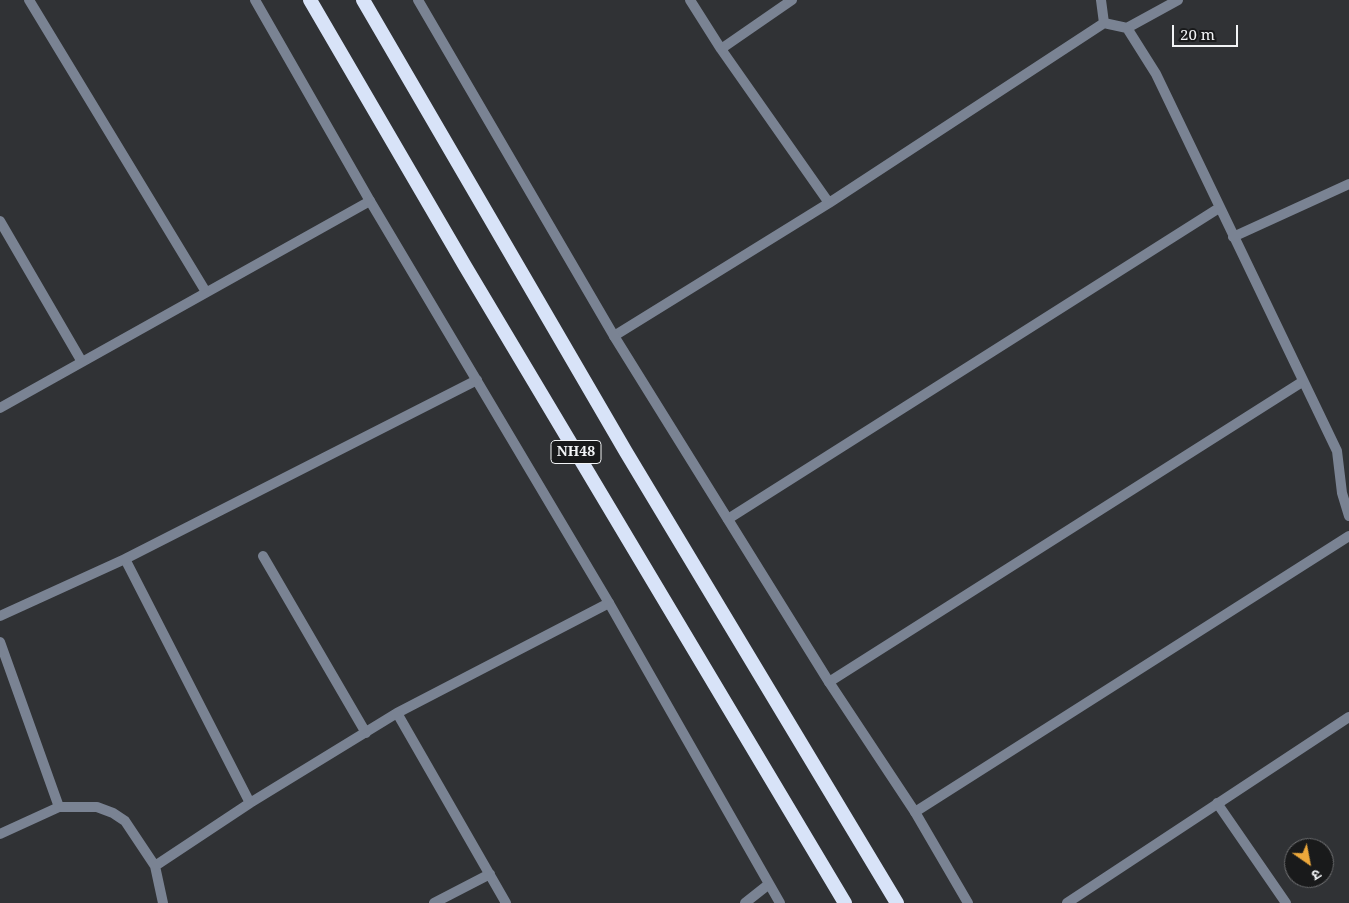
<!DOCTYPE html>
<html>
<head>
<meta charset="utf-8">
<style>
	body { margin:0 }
	#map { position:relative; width:1349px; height:903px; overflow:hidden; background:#303235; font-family:"Noto Serif","Noto Sans Devanagari",serif }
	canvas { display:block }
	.north { position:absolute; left:1284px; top:838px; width:50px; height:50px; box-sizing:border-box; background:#191a1b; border:1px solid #707173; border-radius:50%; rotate:147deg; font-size:14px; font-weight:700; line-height:20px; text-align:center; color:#f2f4f6 }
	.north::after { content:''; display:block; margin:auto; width:18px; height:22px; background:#eda83b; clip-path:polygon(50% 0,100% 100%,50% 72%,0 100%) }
	.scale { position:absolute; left:1172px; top:25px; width:66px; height:22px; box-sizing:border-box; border:2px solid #f2f4f6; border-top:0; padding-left:6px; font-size:15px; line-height:18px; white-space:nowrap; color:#f2f4f6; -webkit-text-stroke:4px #191a1b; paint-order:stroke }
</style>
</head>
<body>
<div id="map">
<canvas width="1349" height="903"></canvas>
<div class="north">उ</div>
<div class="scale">20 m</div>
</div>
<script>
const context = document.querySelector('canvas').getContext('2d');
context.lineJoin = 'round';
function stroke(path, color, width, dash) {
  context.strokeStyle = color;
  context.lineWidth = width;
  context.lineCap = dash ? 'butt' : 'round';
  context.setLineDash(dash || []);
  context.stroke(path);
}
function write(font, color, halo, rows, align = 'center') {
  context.font = font + ' "Noto Serif",serif';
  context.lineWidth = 4;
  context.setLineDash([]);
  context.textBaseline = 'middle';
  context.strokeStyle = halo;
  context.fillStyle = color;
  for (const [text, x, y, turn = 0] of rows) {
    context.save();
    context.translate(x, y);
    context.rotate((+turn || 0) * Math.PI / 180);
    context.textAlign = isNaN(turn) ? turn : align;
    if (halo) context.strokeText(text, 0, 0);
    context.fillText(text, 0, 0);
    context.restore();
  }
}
const minor = new Path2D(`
	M29 0 206 292
	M690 0 721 49 829 203
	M1101 0 1104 23 1127 28 1156 74 1337 451 1342 493 1349 516
	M1127 28 1178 0
	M721 49 792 0
	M0 221 82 362
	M1233 237 1349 184
	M614 336 829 203 1104 23
	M0 408 370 201
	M728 519 1219 208
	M263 556 366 733
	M125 559 250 803
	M0 616 125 559 477 380
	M0 642 59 807 0 834
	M829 682 1302 382
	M397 713 506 903
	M1217 803 1286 903
	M59 807H97L113 813 125 821 155 866 163 903
	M915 812 1349 536
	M155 866 250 803 397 713 609 603
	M434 903 490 874
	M1067 903 1349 717`);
const tertiary = new Path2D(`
	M255 0 370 201 609 603 780 903
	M418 0 614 336 829 682 915 812 968 903
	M745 903 769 884`);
const trunk = new Path2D(`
	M310 0 465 266 845 903
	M363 0 626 452 897 903`);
const shields = [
	[576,452,50]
];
const shieldNames = [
	["NH48",576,452]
];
stroke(minor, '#7a8393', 10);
stroke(tertiary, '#7a8393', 10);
stroke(trunk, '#d8e3f8', 14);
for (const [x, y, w] of shields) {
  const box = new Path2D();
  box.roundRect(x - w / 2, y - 11.5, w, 23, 4);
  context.fillStyle = '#191a1b';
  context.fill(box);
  stroke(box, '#f2f4f6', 1);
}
write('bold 14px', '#f2f4f6', null, shieldNames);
</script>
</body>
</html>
